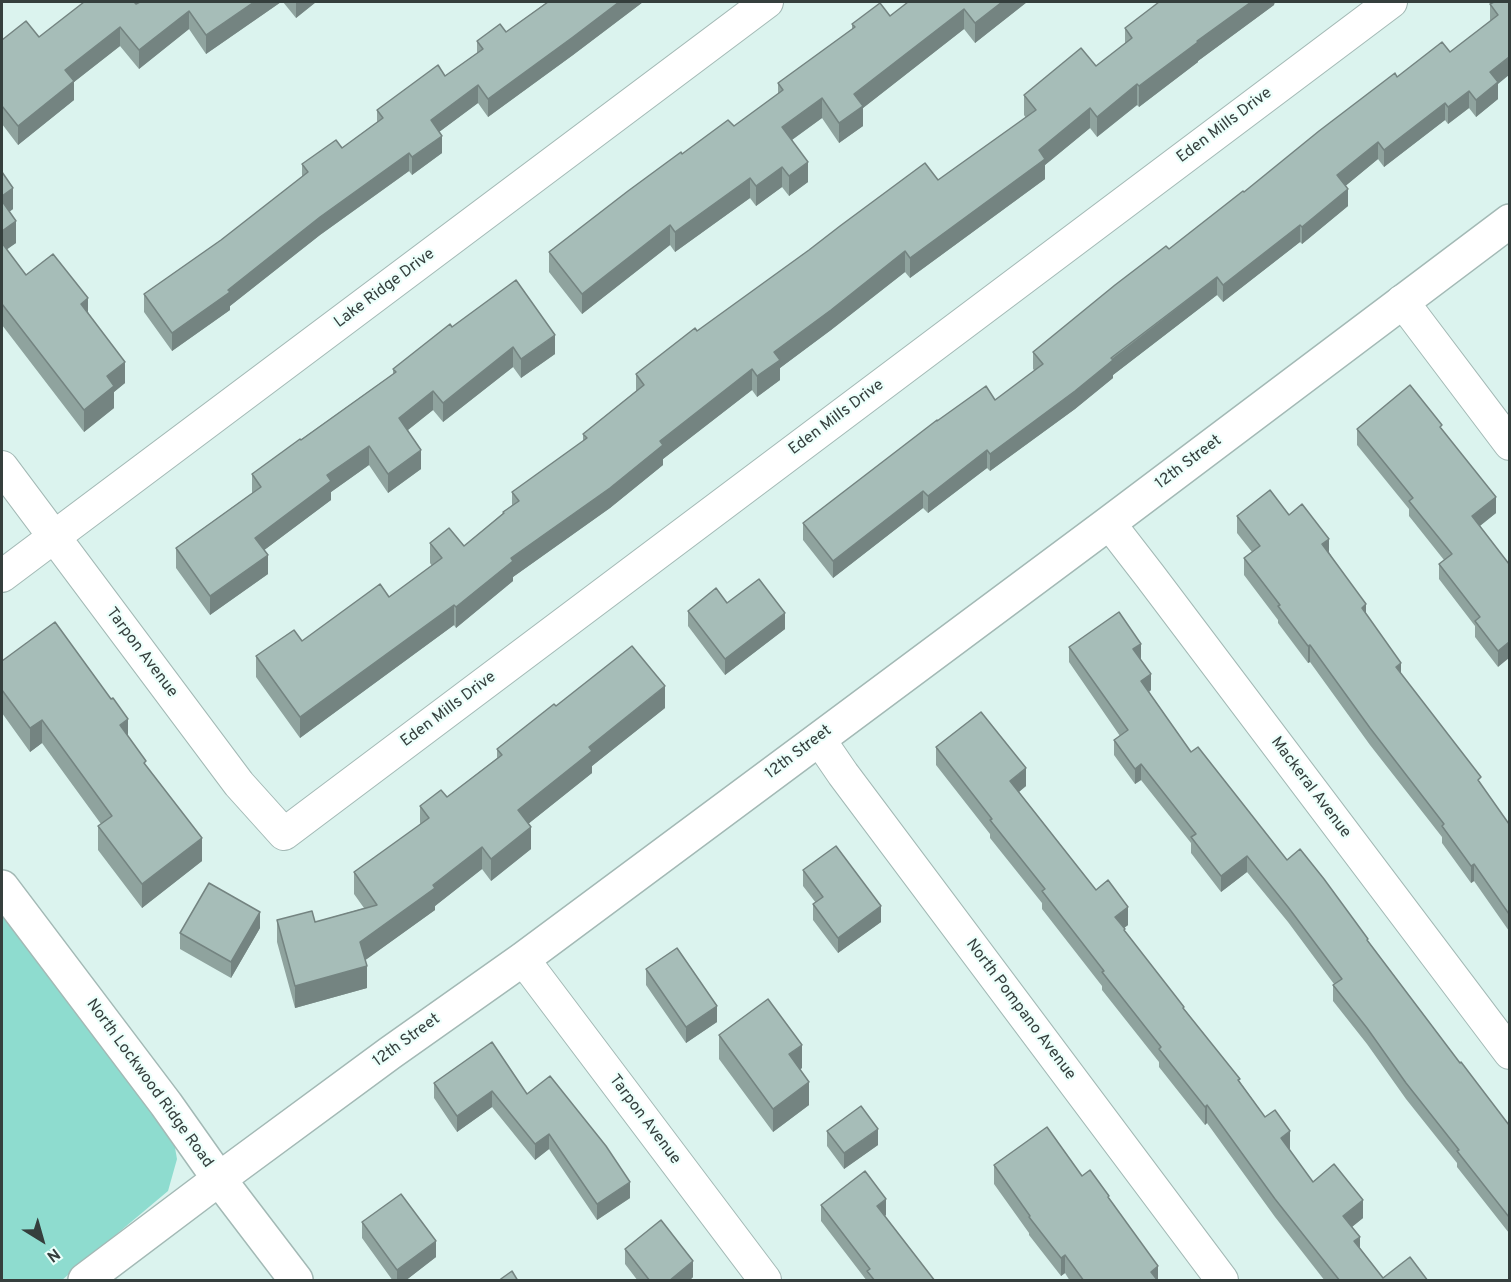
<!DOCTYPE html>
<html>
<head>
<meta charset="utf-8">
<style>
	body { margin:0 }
	#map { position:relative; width:1511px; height:1282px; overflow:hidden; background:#dbf3ee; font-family:Overpass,sans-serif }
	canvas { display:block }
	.frame { position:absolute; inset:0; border:3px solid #353f3d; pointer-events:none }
	.north { position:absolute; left:12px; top:1210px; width:60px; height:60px; -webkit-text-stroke:4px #ecfffb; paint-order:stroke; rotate:143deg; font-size:16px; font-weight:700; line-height:24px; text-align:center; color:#353f3d }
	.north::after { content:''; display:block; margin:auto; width:21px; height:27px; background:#353f3d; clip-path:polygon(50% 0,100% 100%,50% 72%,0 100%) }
</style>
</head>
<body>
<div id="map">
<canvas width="1511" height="1282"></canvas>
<div class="frame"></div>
<div class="north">N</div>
</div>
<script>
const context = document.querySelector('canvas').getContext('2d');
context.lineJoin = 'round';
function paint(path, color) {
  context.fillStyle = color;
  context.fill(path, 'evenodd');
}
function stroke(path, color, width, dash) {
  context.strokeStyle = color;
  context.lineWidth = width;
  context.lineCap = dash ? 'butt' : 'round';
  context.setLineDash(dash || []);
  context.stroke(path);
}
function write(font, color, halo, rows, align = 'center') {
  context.font = font + ' Overpass,sans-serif';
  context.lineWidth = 4.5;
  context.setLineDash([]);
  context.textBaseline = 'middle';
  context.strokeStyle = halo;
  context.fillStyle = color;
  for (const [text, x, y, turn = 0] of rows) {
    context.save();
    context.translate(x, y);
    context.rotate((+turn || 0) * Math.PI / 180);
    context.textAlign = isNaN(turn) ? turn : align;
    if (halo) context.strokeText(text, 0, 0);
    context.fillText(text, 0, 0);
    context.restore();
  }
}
const green = new Path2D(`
	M2 904 174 1142 177 1159 168 1191 62 1280H2Z`);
const minor = new Path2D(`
	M1402 301 1510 444
	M2 467 239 784 284 834 1391 2
	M1109 523 1150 576 1510 1053
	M2 576 767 2
	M819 739 843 774 1222 1280
	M523 959 765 1280`);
const tertiary = new Path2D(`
	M2 887 166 1104 219 1179 296 1280
	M85 1280 219 1179 390 1053 523 959 819 739 1109 523 1510 221`);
const wall = new Path2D(`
	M281 2 206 54 189 29 139 69 120 46 74 82V100L18 145 2 124V40L39 37 136 4Z
	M283 2H316L296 18Z
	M547 2H643L573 55 488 117 478 103 439 132 442 153 412 175 409 171 320 235 230 306V310L172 351 144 312V294L221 240 302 177V164L342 148 377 122V110L445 76 477 53V41L506 32Z
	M908 2H1027L975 43 964 29 863 108V126L839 143 822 118 792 140 808 182 789 196 782 187 756 206 750 198 675 252 670 245 582 314 549 272V252L682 154 734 126 778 94V83L852 29V24L890 16Z
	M1274 2V5L1198 61V62L1139 107 1137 105 1097 137 1090 128 1045 165V179L910 278 905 272 831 330 780 368V380L757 397 752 390 663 459V465L610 508 513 577V581L456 628 454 625 300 738 256 677V656L302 641 389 597 432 566 430 563V543L464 546 503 513V512L512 505V492L583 441V434L636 391V374L697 331 938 180 1026 118 1024 115V95L1096 66 1125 44V28Z
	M1509 2 1498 84V99L1476 117 1469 108 1448 124 1445 120 1384 167 1378 159 1345 186 1348 206 1302 244 1300 242 1223 302 1217 295 1113 375V378L1075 409 990 471 987 468 928 513 923 508 833 578 803 540V523L937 421 995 400 1035 371 1033 369V352L1397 77 1450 52 1490 21V4Z
	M2 172 13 209 9 212 16 243 6 249 26 275 88 312 125 383 114 392V408L84 432 2 325Z
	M452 327 555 354 521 378 513 367 443 422 433 410 408 430 421 469 388 493 369 465 331 492V500L264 550 268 574 210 615 176 568V548L252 493V474L393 374V369Z
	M1357 429H1442L1496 513 1480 526 1509 564 1498 667 1475 637V626L1439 579V564L1444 560 1409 516V509L1357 445Z
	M1289 515 1329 552 1401 674 1509 824V931L1474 881 1471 883 1442 843V837L1370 745 1310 662 1308 663 1278 623V620L1244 575V558L1252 552 1237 533V516Z
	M727 603 785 629 725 675 688 626V611Z
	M1069 647 1141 660 1151 690 1149 692 1191 752 1287 860 1368 941 1460 1063 1509 1125V1233L1457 1167V1163L1406 1099 1367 1044 1333 1001V985L1334 984 1288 922 1247 872 1221 892 1191 853V843L1141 780 1135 784 1114 755V740L1120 736 1069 662Z
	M2 661 128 736 202 861 142 908 98 850V826L101 824 42 743 30 752 2 713Z
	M665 708 592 766V773L528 824 531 849 491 881 482 869 435 906V910L365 960 367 988 295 1008 277 942V920L315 922 364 908 354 894V872L420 825V806L447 797 497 758V749Z
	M936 747 1026 786 1019 792 1096 890 1128 925 1124 928 1125 931 1240 1082 1265 1117 1290 1149H1289L1313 1182 1363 1218 1352 1227 1360 1248 1383 1278 1428 1281H1325L1275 1217 1207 1123 1205 1125 1159 1067V1062L1102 990V986L1042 909V903L990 838V834L936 765Z
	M803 870 881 922 838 953 813 920V904L816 903 803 886Z
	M260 928 231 978 180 949V933Z
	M646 969 717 1022 686 1043 646 985Z
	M719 1035 802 1068 800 1069 809 1105 773 1132 719 1059Z
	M434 1083 527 1094 630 1198 597 1220 549 1149 535 1160 492 1107 457 1132 434 1098Z
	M827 1131 878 1145 844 1169 827 1146Z
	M994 1165 1082 1176 1109 1199 1158 1281H1070L1065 1273 1061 1276 1029 1235V1233L994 1184Z
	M821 1205 886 1215 885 1216 935 1281H867L821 1221Z
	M362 1222 436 1257 405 1281H393L362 1238Z
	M625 1249 693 1277 689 1281H638L625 1264Z`);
const shadedWall = new Path2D(`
	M254 2H281L206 54V35Z
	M296 2H316L296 18Z
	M619 2H643L573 55 488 117V99Z
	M1002 2H1027L975 43V23Z
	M1251 2H1275L1274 5 1198 61V62L1139 107V86L1197 41Z
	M964 9V29L863 108V126L839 143V123L854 94Z
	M189 11V29L139 69V50Z
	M120 27V46L74 82V100L18 145V126L65 70Z
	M1509 57V75L1498 84V99L1476 117V100L1490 72Z
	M1137 84V105L1097 137V117Z
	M478 85V103L431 138V120Z
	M1469 91V108L1448 124V107Z
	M822 98V118L782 147V127Z
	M1445 103V120L1384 167V150Z
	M1090 108V128L1045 165V179L910 278V258L1039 150Z
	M442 136V153L412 175V157Z
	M1378 142V159L1337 193V175Z
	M409 153V171L320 235 230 306V310L172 351V333L320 217Z
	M808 162V182L789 196V176Z
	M782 167V187L756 206V186Z
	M750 178V198L675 252V232Z
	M13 188V209L2 217V196Z
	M1348 189V206L1302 244V227Z
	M16 221V243L2 253V231Z
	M670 225V245L582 314V294Z
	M1300 225V242L1223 302V285Z
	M905 251V272L831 330 780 368V380L757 397V376L774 352Z
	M1217 277V295L1113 375V378L1075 409 990 471V454Z
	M88 298V320L81 304Z
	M555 335V354L521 378V359Z
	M513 347V367L443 422V403Z
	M125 362V383L114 392V408L84 432V410L107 376Z
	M752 369V390L663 459V465L610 508 513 577V581L456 628V607L511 558Z
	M433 391V410L399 437V418Z
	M369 446V465L331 492V500L255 557V538L327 475Z
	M421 450V469L388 493V474Z
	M987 450V468L928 513V496Z
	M923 491V508L833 578V561Z
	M1496 497V513L1472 532V516Z
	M1329 539V556L1322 544Z
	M268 555V574L210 615V596Z
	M1366 604V621L1362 608Z
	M454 605V625L300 738V717Z
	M785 613V629L725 675V659Z
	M1509 642V658L1498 667V651Z
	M1141 644V660L1133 665V649Z
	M1310 645V662L1308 663V646Z
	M1401 663V680L1396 667Z
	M1151 674V690L1141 697V681Z
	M665 686V708L592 766V773L518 832V810L589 747Z
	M128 719V742L120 725Z
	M42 720V743L30 752V728Z
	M1141 764V780L1135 784V769Z
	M1026 768V786L1010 799V781Z
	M531 827V849L491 881V859Z
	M202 838V861L142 908V884Z
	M482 847V869L435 906V910L360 964V942Z
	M1247 856V872L1221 892V876Z
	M1474 864V881L1471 883V866Z
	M881 906V922L838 953V938Z
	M1128 907V925L1115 935V917Z
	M260 912V928L231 978V962Z
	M367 966V988L295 1008V986Z
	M717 1006V1022L686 1043V1027Z
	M802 1045V1068L789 1077V1054Z
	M809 1082V1105L773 1132V1109Z
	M492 1091V1107L457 1132V1116Z
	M1207 1105V1123L1205 1125V1107Z
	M878 1129V1145L844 1169V1153Z
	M1290 1131V1149L1281 1156V1138Z
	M549 1134V1149L535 1160V1144Z
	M630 1182V1198L597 1220V1204Z
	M886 1199V1215L877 1222V1206Z
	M1363 1200V1218L1343 1234V1216Z
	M1360 1237V1255L1354 1241Z
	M436 1241V1257L405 1281H397V1270Z
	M1065 1255V1273L1061 1276V1258Z
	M693 1261V1277L689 1281H669Z
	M1158 1266V1281L1151 1272Z`);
const building = new Path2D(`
	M84 2H134L136 4 140 2H254L206 35 189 11 139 50 120 27 65 70 74 81 18 126 2 106V40L26 21 39 37Z
	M548 2H619L573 37 488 99 478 85 431 120 442 136 412 157 409 153 320 217 228 290 230 292 172 333 144 294 221 240 308 172 302 164 336 140 342 148 383 118 377 110 438 65 445 76 483 49 477 41 500 24 506 32Z
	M908 2H1002L975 23 964 9 854 94 863 106 839 123 822 98 782 127 808 162 789 176 782 167 756 186 750 178 675 232 670 225 582 294 549 252 628 191 681 152 682 154 728 120 734 126 783 90 778 83 855 27 852 24 880 3 890 16Z
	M1159 2H1251L1197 41 1198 42 1139 86 1137 84 1097 117 1090 108 1039 150 1045 159 910 258 905 251 831 310 774 352 780 360 757 376 752 369 660 441 663 445 610 488 511 558 513 561 456 607 454 605 300 717 256 656 294 630 302 641 380 584 389 597 442 558 430 543 449 528 464 546 504 513 503 512 519 501 512 492 587 438 583 434 644 385 636 374 695 328 697 331 809 250 840 226 925 163 938 180 1036 110 1024 95 1081 48 1096 66 1132 38 1125 28Z
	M1494 2H1509V57L1490 72 1498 82 1476 100 1469 91 1448 107 1445 103 1384 150 1378 142 1337 175 1348 189 1302 227 1300 225 1223 285 1217 277 1111 358 1113 360 1075 391 990 454 987 450 928 496 923 491 833 561 803 523 937 420V421L986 386 995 400 1043 364 1033 352 1115 285 1166 246 1169 249 1243 191 1244 192 1319 131 1395 73 1397 77 1442 42 1450 52 1498 15 1490 4Z
	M2 172 13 188 2 196Z
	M2 201 16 221 2 231Z
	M2 243 26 275 53 254 88 298 81 304 125 362 107 376 114 386 84 410 2 304Z
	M516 280 555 335 521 359 513 347 443 403 433 391 399 418 421 450 388 474 369 446 327 475 331 481 255 538 268 555 210 596 176 548 261 487 252 474 300 439 301 440 396 372 393 369 450 324 452 327Z
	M1410 385 1442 425 1440 427 1496 497 1472 516 1509 564V642L1498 651 1475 621 1480 617 1439 564 1452 554 1409 501 1413 498 1357 429Z
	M1270 490 1289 515 1302 504 1329 539 1322 544 1366 604 1362 608 1401 663 1396 667 1481 777 1478 780 1509 824V914L1474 864 1471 866 1442 826 1444 824 1370 728 1310 645 1308 646 1278 606 1280 605 1244 558 1260 546 1237 516Z
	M759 579 785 613 725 659 688 611 716 588 727 603Z
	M1119 612 1141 644 1133 649 1151 674 1141 681 1191 752 1198 747 1287 860 1300 849 1324 879 1368 939 1367 940 1460 1063 1461 1062 1509 1125V1217L1457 1151 1459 1150 1406 1083 1367 1028 1333 985 1342 979 1288 907 1247 856 1221 876 1191 837 1196 834 1141 764 1135 769 1114 740 1128 730 1069 647Z
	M55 622 111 699 113 698 128 719 120 725 146 761 144 763 202 838 142 884 98 826 112 816 42 720 30 728 2 690V661Z
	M632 646 665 686 589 747 592 751 518 810 531 827 491 859 482 847 433 885 435 888 360 942 367 966 295 986 277 920 312 911 315 922 377 905 354 872 429 818 420 806 441 790 447 797 502 755 497 749 554 704 556 706Z
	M981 712 1026 768 1010 781 1096 890 1108 880 1128 907 1115 917 1125 929 1124 930 1184 1007 1183 1008 1240 1079 1238 1080 1265 1117 1275 1110 1290 1131 1281 1138 1313 1182 1334 1164 1363 1200 1343 1216 1360 1237 1354 1241 1383 1278 1410 1257 1428 1281H1340L1275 1199 1207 1105 1205 1107 1159 1049 1161 1047 1102 972 1104 971 1042 891 1045 889 990 820 992 819 936 747Z
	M836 846 881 906 838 938 813 904 823 897 803 870Z
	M209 883 260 912 231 962 180 933Z
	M677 948 717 1006 686 1027 646 969Z
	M768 999 802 1045 789 1054 809 1082 773 1109 719 1035Z
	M492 1042 527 1094 550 1076 606 1146 630 1182 597 1204 549 1134 535 1144 492 1091 457 1116 434 1083Z
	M861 1106 878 1129 844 1153 827 1131Z
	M1047 1127 1082 1176 1090 1170 1109 1196 1108 1197 1158 1266 1151 1272 1158 1281H1084L1065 1255 1061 1258 1029 1217 1030 1216 994 1165Z
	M865 1171 886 1199 877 1206 935 1281H875L867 1271 870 1269 821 1205Z
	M401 1194 436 1241 397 1270 362 1222Z
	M661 1220 693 1261 669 1281H650L625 1249Z
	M512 1271 518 1281H498Z`);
const streetNames = [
	["Eden Mills Drive",1225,126,-37],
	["Lake Ridge Drive",385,289,-37],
	["Eden Mills Drive",837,418,-37],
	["12th Street",1189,463,-37],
	["Tarpon Avenue",141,653,53],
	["Eden Mills Drive",449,710,-37],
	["12th Street",799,753,-37],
	["Mackeral Avenue",1310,788,53],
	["North Pompano Avenue",1020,1010,53],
	["12th Street",407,1041,-36],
	["North Lockwood Ridge Road",149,1084,54],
	["Tarpon Avenue",644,1120,53]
];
paint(green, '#8edccf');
stroke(minor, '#a3b9b5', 34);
stroke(tertiary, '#a3b9b5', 36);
stroke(minor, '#fff', 32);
stroke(tertiary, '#fff', 33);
paint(wall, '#8fa39e');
paint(shadedWall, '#748481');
paint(building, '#a6bdb8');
stroke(building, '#748481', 1.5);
write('16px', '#353f3d', '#ecfffb', streetNames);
</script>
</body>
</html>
